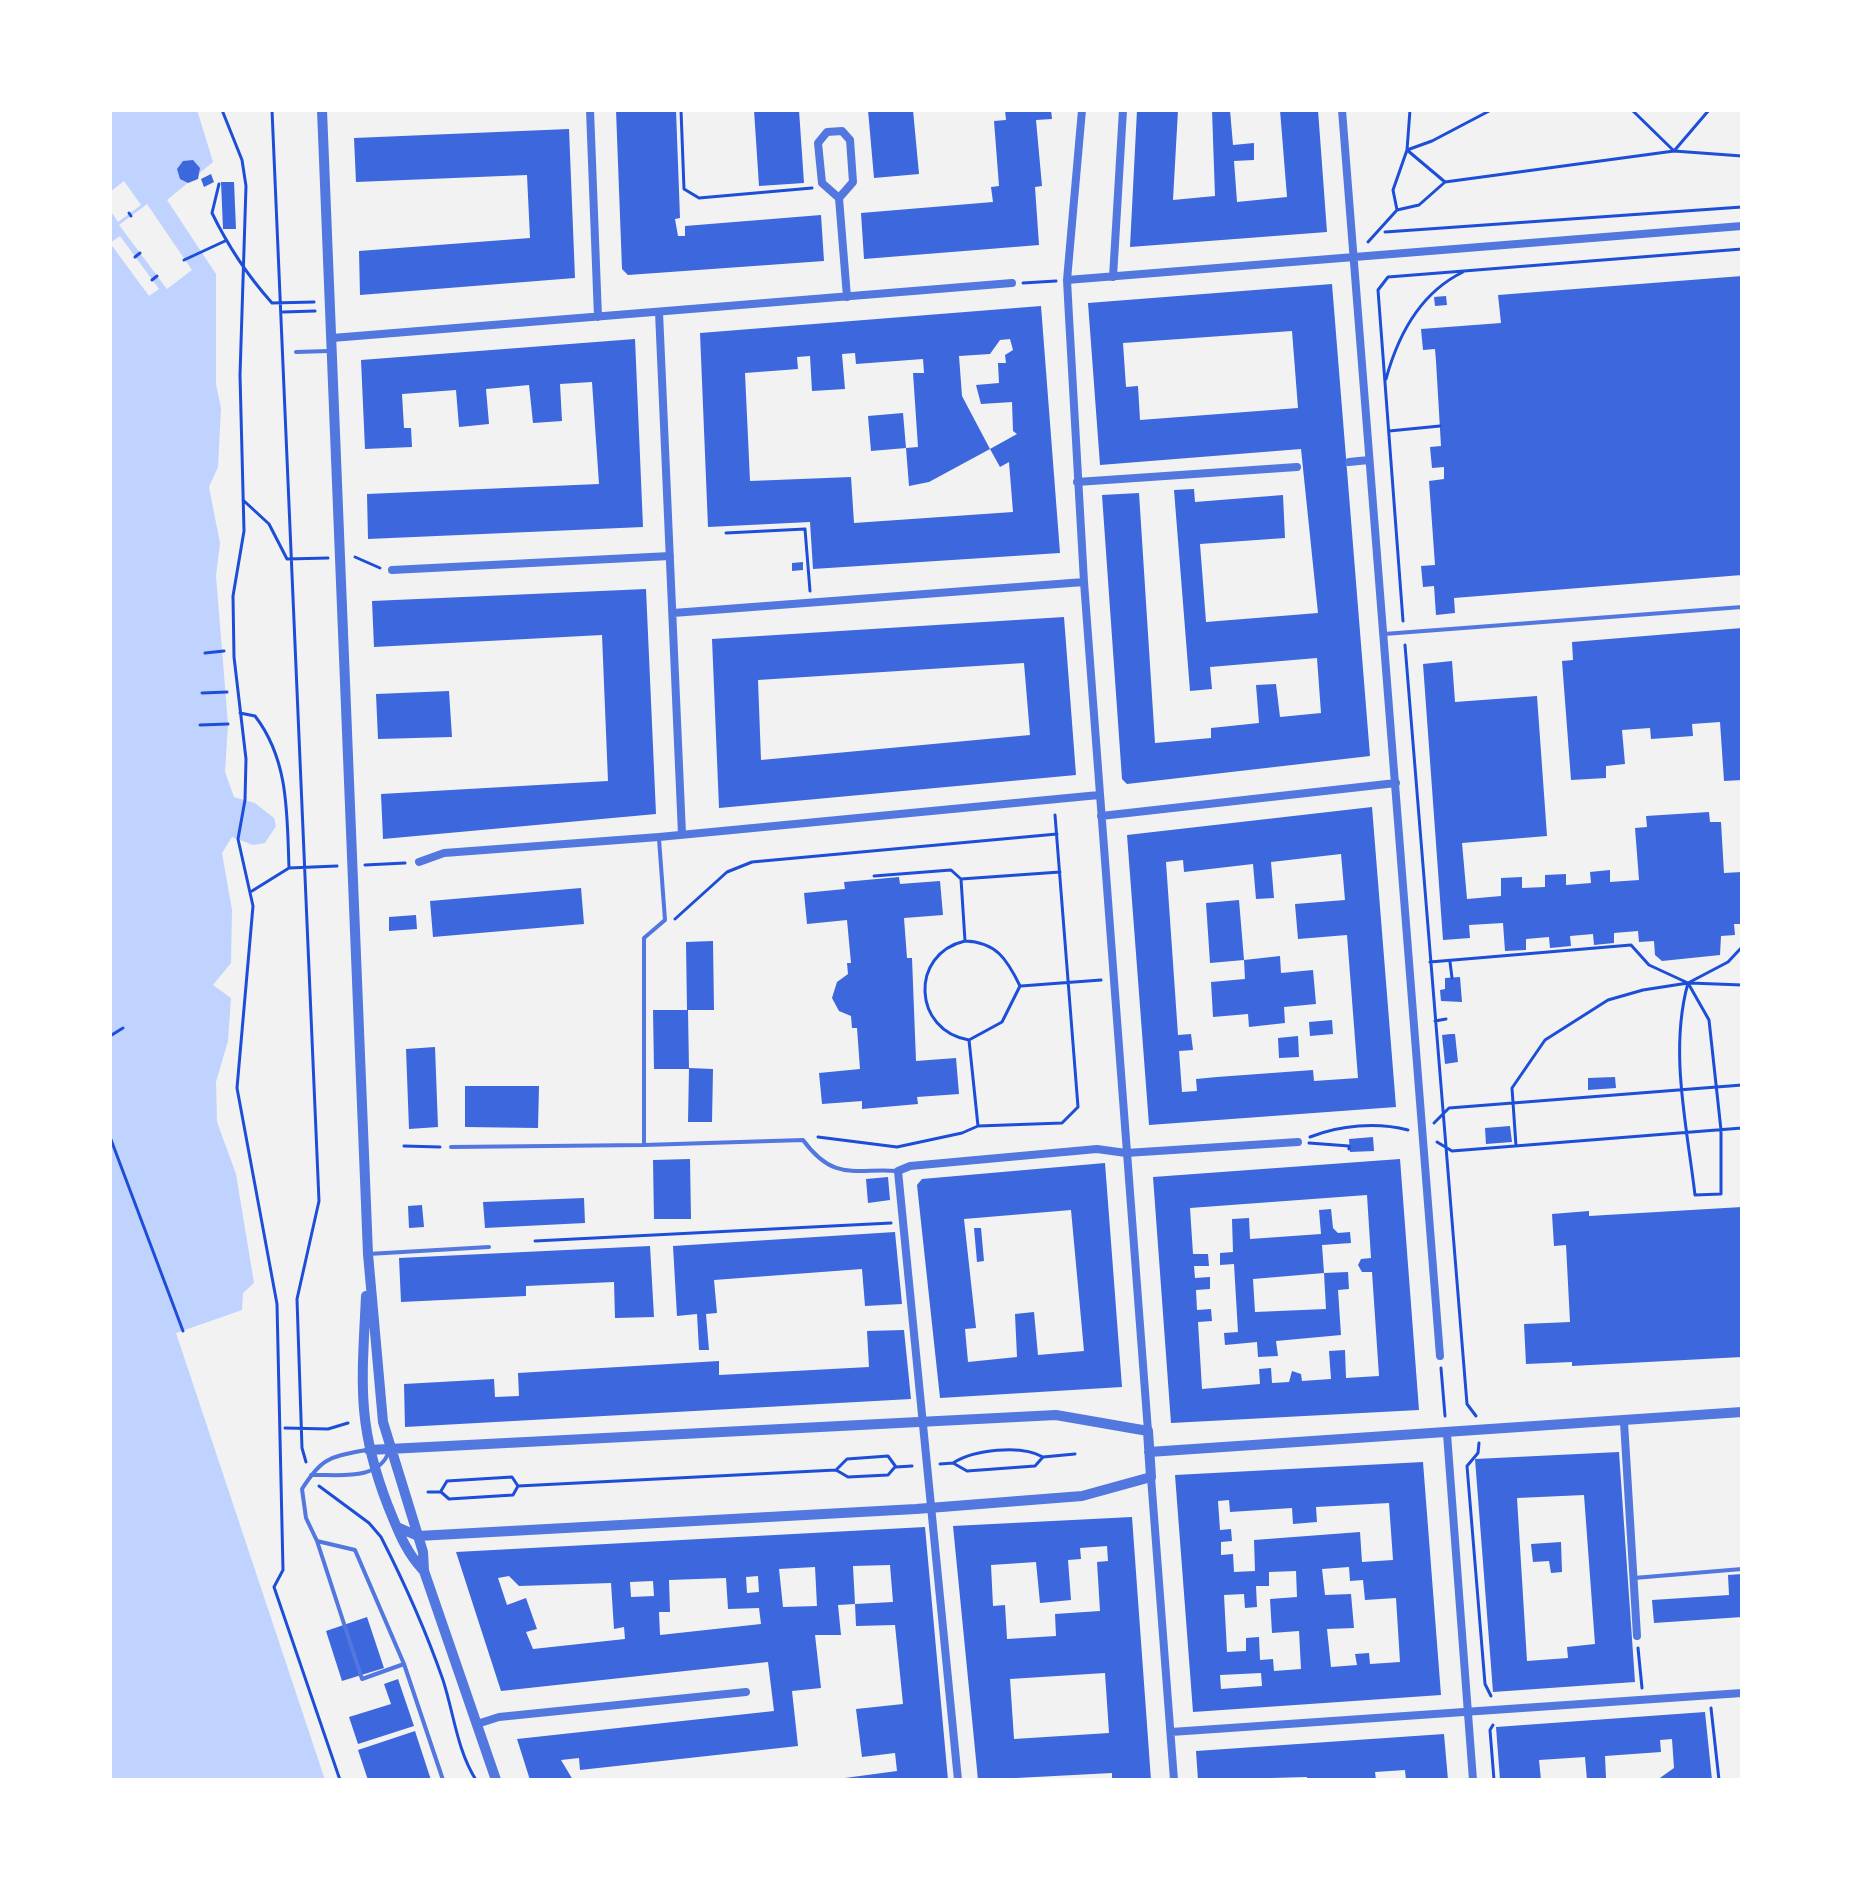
<!DOCTYPE html>
<html>
<head>
<meta charset="utf-8">
<style>
	body { margin:0 }
	#map { position:relative; width:1852px; height:1890px; overflow:hidden; background:#f2f2f2; font-family:"Open Sans",sans-serif }
	canvas { display:block }
	.frame { position:absolute; inset:0; border:112px solid #fff; pointer-events:none }
</style>
</head>
<body>
<div id="map">
<canvas width="1852" height="1890"></canvas>
<div class="frame"></div>
</div>
<script>
const context = document.querySelector('canvas').getContext('2d');
context.lineJoin = 'round';
function paint(path, color) {
  context.fillStyle = color;
  context.fill(path, 'evenodd');
}
function stroke(path, color, width, dash) {
  context.strokeStyle = color;
  context.lineWidth = width;
  context.lineCap = dash ? 'butt' : 'round';
  context.setLineDash(dash || []);
  context.stroke(path);
}
const water = new Path2D(`
	M110 110H197L213 162 167 200 216 274V384L221 408 218 467 209 487 220 543 216 576 228 724 225 772 234 797 255 803 274 818 276 826 265 843 253 845 232 837 222 853 232 910 231 963 213 985 231 998 228 1041 216 1082 217 1122 236 1174 254 1283 243 1293 242 1310 176 1333 325 1780H110Z`);
const pier = new Path2D(`
	M124 181 141 205 118 222 110 210V192Z
	M147 204 192 270 167 289 119 225Z
	M120 236 159 289 149 296 110 243Z`);
const building = new Path2D(`
	M616 110H676L680 218 675 219 678 236H685V226L821 215 824 261 628 275 622 269Z
	M754 110H799L804 183 759 186Z
	M868 110H913L919 174 874 178Z
	M1005 110H1051L1052 119 1036 120 1042 186 1035 187 1039 245 864 259 861 213 993 202 991 187 999 186 994 121 1006 120Z
	M1137 110H1178L1173 200 1215 196 1212 110H1230L1233 145 1254 143V160L1234 161 1237 202 1287 197 1280 110H1318L1327 232 1130 247Z
	M569 129 575 278 360 295 359 251 530 238 527 175 356 182 354 138Z
	M193 160 200 168 198 179 188 183 180 179 177 169 183 161Z
	M211 174 214 182 204 187 201 179Z
	M221 182H234L236 229H223Z
	M1742 276V575L1454 598 1455 613 1436 615 1434 586 1423 587 1421 566 1435 565 1429 481 1444 479V467L1432 468 1430 447 1441 446 1436 361 1435 349 1423 350 1421 329 1501 323 1498 295Z
	M1332 284 1370 756 1127 784 1122 779 1102 495 1139 493 1155 743 1211 738V728L1259 723 1256 685 1276 684 1280 717 1321 713 1317 658 1210 667 1212 689 1190 691 1174 490 1194 489 1195 502 1283 495 1285 538 1200 544 1206 622 1318 613 1301 449 1100 465 1088 303ZM1292 331 1298 408 1140 420 1138 386 1126 387 1123 343Z
	M1446 296 1447 305 1435 306 1434 297Z
	M1041 306 1060 553 813 569 810 522 708 527 700 333ZM1010 339 1013 350 1005 355 1006 363H998L999 383 976 385 981 404 1012 402 1013 431 1017 434 990 449 962 396 959 356 990 354 1000 340ZM855 353 856 364 923 359 924 373H913L918 447 906 448 909 486 929 482 990 449 1000 467 1009 462 1013 512 854 523 851 477 750 481 745 373 798 369 797 357 810 356 812 391 845 389 842 354Z
	M635 339 643 527 368 539 367 494 599 484 592 382 560 384 562 421 533 423 529 385 486 389 489 424 459 427 456 390 402 394 404 428H411L412 447 365 449 361 360Z
	M903 413 906 448 871 451 868 416Z
	M803 562V570L792 571V563Z
	M646 589 656 814 383 839 381 794 608 781 602 635 374 647 372 601Z
	M1064 617 1076 775 719 808 712 639ZM1024 663 1030 735 761 760 758 680Z
	M1742 628V780L1724 781 1720 722 1692 724 1693 736 1651 739 1650 728 1622 730 1625 764 1606 766V778L1571 780 1562 661 1573 660 1572 642Z
	M1452 661 1455 702 1537 696 1547 836 1462 843 1467 899 1501 896V878L1522 877V888L1545 887V875L1566 874V885L1591 883 1590 872 1610 870V882L1639 880 1635 828 1647 827 1646 816 1709 812 1710 822H1721L1724 873 1742 872V924H1734L1735 935 1721 936 1720 955 1662 961 1655 955 1654 941 1639 942 1638 931 1614 933V943L1594 945 1593 934 1570 936 1571 946 1550 948 1549 937 1526 939V950L1505 951 1503 923 1469 925 1470 938 1443 940 1423 664Z
	M449 691 452 737 378 739 376 694Z
	M1372 807 1396 1107 1149 1125 1127 835ZM1341 854 1345 900 1295 904 1298 939 1347 935 1358 1078 1314 1081 1313 1070 1217 1077 1196 1079 1197 1091 1182 1092 1179 1051 1193 1050 1191 1034 1178 1035 1166 862 1183 860 1184 872 1253 864 1256 899 1274 898 1271 862Z
	M899 877 900 884 940 881 943 915 904 918 907 958H912L916 1061 956 1058 959 1094 917 1097 918 1104 862 1109V1101L822 1104 819 1073 860 1069 857 1028H852L851 1016 839 1011 832 998 837 982 848 974 847 963H851L847 920 807 924 804 893 845 889 844 882Z
	M581 888 584 924 433 937 430 901Z
	M1239 900 1244 960 1280 956 1281 973 1313 970 1316 1004 1284 1007 1285 1023 1249 1027 1248 1014 1213 1017 1211 982 1245 979 1244 960 1210 963 1206 903Z
	M416 915 417 929 389 931V917Z
	M713 941 714 1010H687L686 942Z
	M1460 977 1462 1002 1441 1001 1440 990 1445 989V978Z
	M653 1010H688L689 1069H654Z
	M1332 1020 1333 1034 1310 1036 1309 1022Z
	M1451 1034H1455L1458 1062 1445 1064 1442 1035Z
	M1298 1036 1299 1057 1279 1058 1278 1038Z
	M435 1047 438 1127 409 1129 406 1049Z
	M689 1068 713 1069 712 1122H688Z
	M1615 1077 1616 1088 1588 1090V1078Z
	M465 1086H539L538 1128 465 1127Z
	M1510 1126 1512 1142 1486 1144 1485 1128Z
	M1373 1137 1374 1151 1350 1152 1349 1139Z
	M690 1159 691 1219H654L653 1160Z
	M1400 1159 1419 1410 1171 1423 1153 1177ZM1367 1195 1371 1258 1361 1259 1358 1265 1362 1272H1372L1379 1376 1346 1378 1345 1350 1329 1351 1331 1379 1302 1381 1301 1374 1292 1371 1289 1382 1272 1383 1271 1368 1259 1369 1260 1384 1202 1389 1198 1322 1212 1321 1211 1309 1197 1310 1196 1290 1210 1289V1277L1195 1278 1194 1266H1209L1208 1254H1193L1190 1208Z
	M1105 1163 1122 1387 940 1398 917 1185 922 1179ZM1071 1210 1084 1351 1038 1355 1034 1312 1015 1314 1017 1357 968 1362 965 1329 976 1328 964 1219Z
	M888 1177 890 1200 868 1203 866 1179Z
	M584 1198 585 1223 485 1228 483 1202Z
	M422 1205 424 1227 409 1228 408 1206Z
	M1742 1207V1357L1572 1366V1362L1526 1364 1524 1324 1570 1322 1566 1245 1554 1246 1552 1214 1589 1211V1216Z
	M1331 1209 1333 1228 1338 1233 1350 1232 1351 1243 1322 1245 1324 1273 1253 1279 1255 1312 1326 1309 1324 1273 1348 1272 1349 1289 1338 1290 1341 1335 1276 1341 1278 1356 1258 1357 1257 1342 1225 1345 1224 1333 1238 1332 1234 1264 1220 1265V1253L1233 1252 1232 1219 1249 1218 1250 1239 1321 1234 1319 1210Z
	M974 1228H981L984 1261 977 1262Z
	M895 1232 902 1304 865 1306 862 1269 714 1280 717 1313 706 1314 709 1350H699L697 1314 677 1316 673 1246Z
	M650 1246 654 1317 615 1318 614 1282 526 1286V1296L401 1302 399 1258Z
	M904 1330 911 1399 405 1427 404 1384 494 1379 495 1397 519 1396 518 1373 719 1361V1375L869 1367 867 1331Z
	M1619 1452 1635 1682 1493 1692 1475 1459ZM1584 1495 1595 1644 1567 1647 1568 1658 1527 1661 1517 1498Z
	M1423 1462 1441 1695 1193 1712 1175 1475ZM1229 1500 1230 1512 1292 1508 1293 1524 1317 1522 1316 1507 1389 1503 1393 1560 1362 1562 1360 1532 1254 1540 1255 1571 1234 1572 1233 1554 1221 1555V1542L1232 1541 1231 1529 1220 1530 1218 1501ZM1349 1567 1350 1581 1363 1580 1365 1600 1396 1598 1400 1662 1370 1664 1369 1653 1355 1654 1357 1665 1331 1667 1327 1629 1354 1628 1351 1594 1325 1595 1322 1569ZM1296 1571 1297 1597 1270 1599 1272 1633 1299 1631 1301 1669 1274 1671 1273 1659 1260 1660 1259 1637 1246 1638V1651L1227 1652 1224 1595 1244 1594 1245 1608 1257 1607 1256 1586H1269V1572ZM1261 1673 1262 1686 1221 1689 1220 1675Z
	M1132 1517 1151 1780H1112V1773L978 1780 953 1526ZM1107 1546 1108 1561 1097 1562 1100 1611 1055 1614 1056 1636 1007 1639 1005 1605 993 1606 991 1565 1036 1562 1040 1603 1071 1600 1068 1560 1081 1559 1080 1548ZM1105 1673 1109 1733 1014 1739 1010 1679Z
	M925 1527 948 1780H830L897 1771 895 1753 862 1757 856 1709 903 1704 895 1625 856 1626 855 1604 893 1602 890 1565 853 1566 855 1604 838 1605 841 1635H815L821 1688 792 1691 798 1746 580 1770 579 1758 561 1760 573 1780H530L517 1739 774 1711 768 1662 501 1691 456 1552ZM815 1567 817 1606 783 1607 779 1569ZM509 1576 519 1586 611 1583 614 1629 624 1627 625 1639 533 1649 526 1632 537 1629 526 1598 507 1605 498 1578ZM758 1576 759 1592 747 1593 746 1577ZM726 1578 728 1609 759 1608 761 1624 660 1635 659 1612H670L669 1580ZM653 1581 654 1596 631 1597 630 1582Z
	M1561 1542 1562 1572 1551 1573 1549 1561 1533 1562 1531 1544Z
	M1742 1574V1617L1654 1623 1652 1600 1729 1595 1728 1575Z
	M367 1617 384 1668 342 1681 326 1631Z
	M398 1679 414 1726 358 1744 349 1717 391 1704 384 1684Z
	M1705 1712 1712 1780H1657L1674 1768 1672 1739 1660 1740 1661 1752 1605 1756 1606 1778 1587 1780 1585 1757 1539 1760 1541 1780H1500L1496 1727Z
	M415 1731 431 1780H368L358 1750Z
	M1444 1734 1448 1780H1406L1405 1770 1375 1772 1376 1780H1307V1777L1198 1780 1196 1751Z`);
const path = new Path2D(`
	M222 110 242 160 246 186 240 375 244 531 233 596 234 657 246 759 245 800 238 839 253 906 237 1088 277 1304 283 1570 274 1587 340 1780
	M272 110 319 1201 297 1299 302 1448 306 1462
	M681 110 684 189 699 198 812 188
	M1632 110 1674 151 1709 110
	M1407 150 1445 182 1674 151 1742 156
	M1407 150 1432 141 1491 110
	M219 184 212 213C228 246 247 275 272 303L314 302
	M1397 210 1393 190 1407 150 1410 110
	M129 213 131 216
	M1385 232 1742 207
	M1368 242 1397 210 1419 205 1445 182
	M135 257 140 253
	M184 260 225 241
	M152 280 157 276
	M1023 283 1056 281
	M283 312 315 311
	M1386 379C1398 335 1420 293 1463 272
	M1389 431 1440 426
	M243 500 269 524 287 559 328 558
	M726 533 805 529 810 591
	M355 557 380 568
	M1403 621 1378 290 1388 277 1742 249
	M1405 645 1467 1404 1476 1416
	M205 653 224 651
	M202 693 227 692
	M240 713 255 716C289 760 287 814 289 868
	M200 725 228 724
	M365 865 405 863
	M874 876 951 870 961 879
	M252 891 289 868 337 866
	M675 919 727 872 752 862 1057 834
	M965 941C909 954 913 1031 969 1040
	M1430 962 1631 945 1649 965 1688 983 1643 990 1608 1000 1545 1040 1512 1088 1516 1146
	M1450 962 1452 978
	M1688 983 1709 1020 1721 1130V1194L1695 1195C1687 1126 1669 1051 1688 983L1728 962 1742 947
	M1690 983 1742 985
	M1021 986 1101 980
	M1435 1021 1446 1019
	M110 1036 123 1028
	M1434 1123 1449 1108 1742 1085
	M978 1126 969 1040 1002 1022 1020 986C1007 959 996 942 965 941L961 879 1060 872
	M110 1137 183 1331
	M818 1137 897 1147 962 1133 978 1126 1062 1123 1078 1107 1055 815
	M1310 1137C1340 1125 1377 1122 1408 1130
	M1437 1142 1452 1151 1742 1128
	M1309 1143 1349 1146V1149
	M404 1146 440 1147
	M535 1241 891 1223
	M1441 1368 1445 1416
	M285 1428 328 1429 348 1423
	M1479 1443 1478 1453 1467 1466 1485 1684 1491 1696
	M953 1463C973 1450 1021 1444 1043 1457
	M940 1464 953 1463 967 1471 1035 1466 1043 1457 1075 1454
	M836 1470 848 1477 888 1475 895 1467
	M319 1486 369 1523 381 1537C405 1584 426 1631 443 1680 454 1714 457 1750 476 1780
	M518 1486 836 1470 847 1459 888 1456 896 1467 912 1466
	M441 1491 447 1481 512 1477 518 1486
	M428 1492H441L449 1499 513 1495 518 1486
	M1638 1648 1642 1688
	M1711 1708 1719 1780
	M1493 1725 1490 1730 1494 1780`);
const service = new Path2D(`
	M296 352 329 351
	M1384 634 1742 607
	M659 839 665 920 644 938V1145L803 1140C834 1182 854 1168 898 1171
	M451 1147 644 1145
	M368 1254 489 1247
	M366 1450C330 1457 322 1457 302 1489L306 1518 317 1541 355 1550 404 1664 443 1780
	M311 1475C337 1474 379 1482 389 1451
	M317 1541 362 1679 404 1664
	M1634 1578 1742 1569`);
const minor = new Path2D(`
	M590 110 598 317
	M1082 110 1067 280 1069 317 1084 582 1148 1431
	M1342 110 1440 1356
	M839 198 853 182 850 140 842 131 827 132 818 143 822 183 839 198 847 297
	M1113 277 1123 110
	M1067 280 1742 226
	M659 312 682 834
	M332 338 1012 283
	M1349 462 1369 460
	M1077 482 1297 467
	M392 570 670 556
	M673 613 1084 582
	M1101 816 1396 783
	M419 862 444 853 659 837 1099 795
	M1624 1422 1637 1636
	M1447 1434 1473 1780
	M1151 1477 1174 1780
	M477 1724 499 1717 746 1692
	M1171 1732 1742 1693
	M958 1780 898 1171 910 1166 1097 1149 1126 1153 1298 1142`);
const tertiary = new Path2D(`
	M322 110 368 1254 383 1422 423 1552 424 1571 496 1780
	M366 1296C362 1382 356 1424 388 1506 398 1530 405 1551 423 1570
	M369 1450 1056 1415 1148 1431 1151 1477 1082 1496 916 1509 418 1536 397 1527
	M1149 1452 1742 1412`);
paint(water, '#bfd3fe');
paint(pier, '#f2f2f2');
paint(building, '#3d67dc');
stroke(path, '#1d4ed8', 3);
stroke(service, '#5277de', 4);
stroke(minor, '#5277de', 8);
stroke(tertiary, '#5277de', 10);
</script>
</body>
</html>
